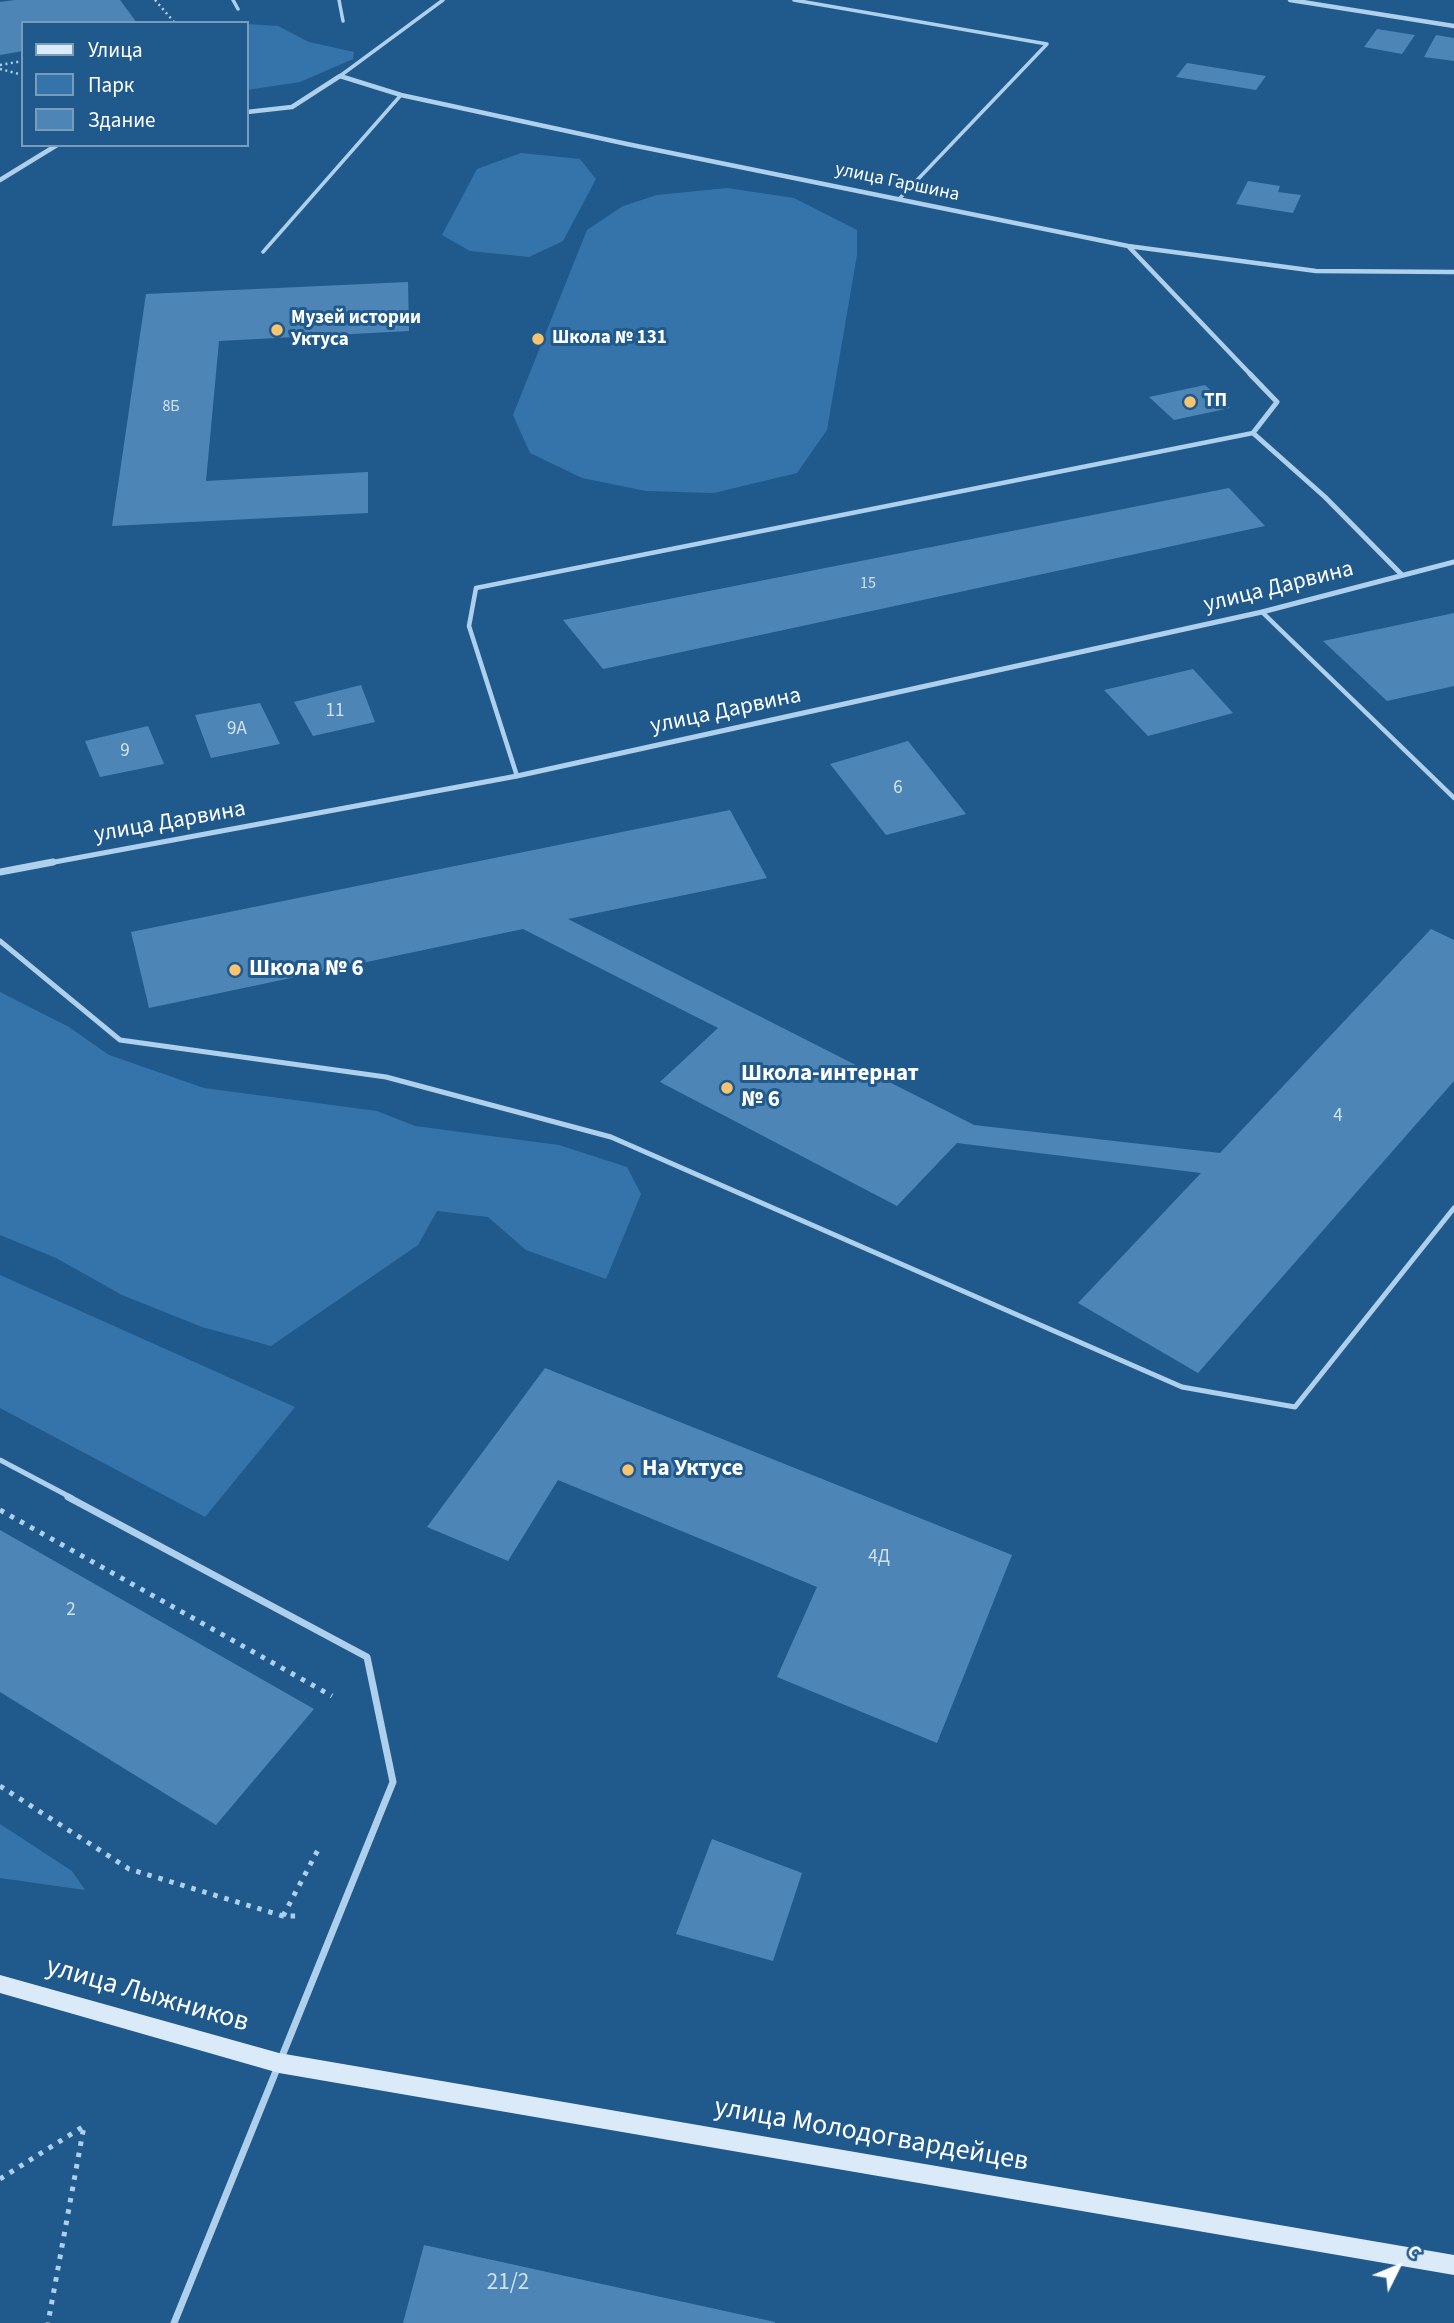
<!DOCTYPE html>
<html>
<head>
<meta charset="utf-8">
<style>
	body { margin:0 }
	#map { position:relative; width:1454px; height:2323px; overflow:hidden; background:#205a8c; font-family:"Source Sans 3",sans-serif }
	canvas { display:block }
	.legend { position:absolute; left:21px; top:21px; width:228px; height:126px; box-sizing:border-box; background:#205a8c; border:2px solid #799cba; margin:0; padding:9px 12px; list-style:none; font-size:21px; color:#fff }
	.legend li { display:flex; align-items:center; gap:14px; height:35px }
	.legend b { width:35px; border:2px solid #799cba }
	.north { position:absolute; left:1363px; top:2232px; width:70px; height:70px; -webkit-text-stroke:5px #205a8c; paint-order:stroke; rotate:47deg; font-size:19px; font-weight:700; line-height:28px; text-align:center; color:#fff }
	.north::after { content:''; display:block; margin:auto; width:24px; height:32px; background:#fff; clip-path:polygon(50% 0,100% 100%,50% 72%,0 100%) }
</style>
</head>
<body>
<div id="map">
<canvas width="1454" height="2323"></canvas>
<ul class="legend">
<li><b style="height:9px;background:#daeaf9"></b>Улица</li>
<li><b style="height:19px;background:#3474aa"></b>Парк</li>
<li><b style="height:19px;background:#4d86b6"></b>Здание</li>
</ul>
<div class="north">С</div>
</div>
<script>
const context = document.querySelector('canvas').getContext('2d');
context.lineJoin = 'round';
function paint(path, color) {
  context.fillStyle = color;
  context.fill(path, 'evenodd');
}
function stroke(path, color, width, dash) {
  context.strokeStyle = color;
  context.lineWidth = width;
  context.lineCap = dash ? 'butt' : 'round';
  context.setLineDash(dash || []);
  context.stroke(path);
}
function write(font, color, halo, rows, align = 'center') {
  context.font = font + ' "Source Sans 3",sans-serif';
  context.lineWidth = 6;
  context.setLineDash([]);
  context.textBaseline = 'middle';
  context.strokeStyle = halo;
  context.fillStyle = color;
  for (const [text, x, y, turn = 0] of rows) {
    context.save();
    context.translate(x, y);
    context.rotate((+turn || 0) * Math.PI / 180);
    context.textAlign = isNaN(turn) ? turn : align;
    if (halo) context.strokeText(text, 0, 0);
    context.fillText(text, 0, 0);
    context.restore();
  }
}
const green = new Path2D(`
	M247 24 278 26 309 42 354 52 353 59 300 82 247 90Z
	M521 153 580 159 596 179 563 241 529 257 470 251 442 235 477 169Z
	M727 188 794 198 857 230V255L827 430 797 473 714 493 646 491 582 478 530 453 513 415 587 230 623 206 657 195Z
	M0 992 69 1027 109 1055 204 1088 377 1111 415 1126 559 1145 627 1167 641 1194 606 1279 526 1250 488 1217 437 1211 418 1245 271 1346 202 1327 122 1295 56 1258 0 1235Z
	M0 1275 295 1407 205 1517 0 1408Z
	M0 1824 72 1871 85 1890 0 1878Z`);
const building = new Path2D(`
	M15 0H120L137 23H23V51L0 55V2Z
	M1377 29 1415 35 1402 54 1364 47Z
	M1436 35 1454 38V61L1424 57Z
	M1187 63 1266 76 1256 90 1176 77Z
	M1248 181 1280 186 1278 192 1301 195 1293 213 1236 204Z
	M408 282 409 331 219 341 206 481 368 472V513L112 526 146 294Z
	M1205 385 1230 408 1174 420 1149 397Z
	M1229 488 1265 526 603 669 563 620Z
	M1454 613V686L1387 701 1323 641Z
	M1193 669 1233 713 1148 736 1104 690Z
	M361 685 375 722 313 736 294 702Z
	M260 703 280 744 211 758 195 715Z
	M148 726 164 764 100 777 85 741Z
	M908 741 966 814 886 835 830 764Z
	M730 810 767 878 568 919 974 1125 1220 1153 1431 929 1454 940V1081L1198 1373 1078 1303 1201 1173 957 1143 897 1206 660 1082 718 1028 523 929 149 1008 131 932Z
	M545 1368 1012 1555 937 1743 777 1677 817 1587 558 1480 508 1561 427 1527Z
	M0 1530 314 1709 216 1825 0 1692Z
	M712 1839 802 1873 773 1961 676 1934Z
	M424 2245 775 2322V2323H403Z`);
const pathFar1 = new Path2D(`
	M155 0 175 23
	M0 65 23 61
	M0 69 23 75`);
const path = new Path2D(`
	M0 1510 332 1696
	M0 1786 129 1869 283 1916H297
	M283 1916 319 1848
	M0 2179 84 2126 48 2323`);
const laneFar3 = new Path2D(`
	M233 0 238 9
	M339 0 343 21
	M794 0 1047 44 900 198
	M340 76 443 0
	M263 252 401 95`);
const laneFar2 = new Path2D(`
	M1262 612 1454 798
	M517 776 469 626 476 588 1253 433`);
const laneFar1 = new Path2D(`
	M0 941 120 1040 386 1077 611 1137 1182 1387 1295 1407 1454 1208
	M0 1460 72 1498`);
const lane = new Path2D(`
	M68 1497 367 1657 393 1782 174 2323`);
const streetFar2 = new Path2D(`
	M1290 0 1454 26
	M247 112 292 107 340 76 401 95 627 144 1128 246 1316 271 1454 272
	M0 180 57 145
	M1129 247 1252 376`);
const streetFar1 = new Path2D(`
	M1250 374 1277 402 1253 433 1325 497 1402 575
	M44 864 517 776 1262 612 1454 562`);
const street = new Path2D(`
	M0 872 53 862`);
const secondary = new Path2D(`
	M0 1975 279 2053 1454 2255V2275L279 2073 0 1993Z`);
const markers = [
	[277,330,7,"#f9c46f"],
	[538,339,7,"#f9c46f"],
	[1190,402,7,"#f9c46f"],
	[235,970,7,"#f9c46f"],
	[727,1088,7,"#f9c46f"],
	[628,1470,7,"#f9c46f"]
];
const farNumbernames = [
	["8Б",171,407],
	["15",868,584]
];
const farStreetnames = [
	["улица Гаршина",897,183,12]
];
const farPoinames = [
	["Музей истории",291,319],
	["Уктуса",291,341],
	["Школа № 131",552,339],
	["ТП",1204,402]
];
const numberNames = [
	["11",335,712],
	["9А",237,730],
	["9",125,752],
	["6",898,789],
	["4",1338,1117],
	["4Д",879,1558],
	["2",71,1611]
];
const streetNames = [
	["улица Дарвина",1279,588,-14],
	["улица Дарвина",726,712,-12],
	["улица Дарвина",170,823,-10]
];
const poiNames = [
	["Школа № 6",249,970],
	["Школа-интернат",741,1075],
	["№ 6",741,1101],
	["На Уктусе",642,1470]
];
const nearNumbernames = [
	["21/2",508,2284]
];
const nearStreetnames = [
	["улица Лыжников",147,1996,16],
	["улица Молодогвардейцев",871,2136,10]
];
paint(green, '#3474aa');
paint(building, '#4d86b6');
stroke(pathFar1, '#aed0ec', 2.5, [2, 3.5]);
stroke(path, '#aed0ec', 5, [4.5, 7]);
stroke(laneFar3, '#aed0ec', 3.5);
stroke(laneFar2, '#aed0ec', 4.5);
stroke(laneFar1, '#aed0ec', 5);
stroke(lane, '#aed0ec', 7);
stroke(streetFar2, '#aed0ec', 4.5);
stroke(streetFar1, '#aed0ec', 5);
stroke(street, '#aed0ec', 7);
paint(secondary, '#daeaf9');
for (const [x, y, r, color] of markers) {
  const dot = new Path2D();
  dot.arc(x, y, r, 0, 2 * Math.PI);
  context.fillStyle = color;
  context.fill(dot);
  stroke(dot, '#205a8c', 2.5);
}
write('16px', '#d2e1ed', null, farNumbernames);
write('19px', '#fff', '#205a8c', farStreetnames);
write('bold 19px', '#fff', '#205a8c', farPoinames, 'left');
write('19px', '#d2e1ed', null, numberNames);
write('23px', '#fff', '#205a8c', streetNames);
write('bold 23px', '#fff', '#205a8c', poiNames, 'left');
write('23px', '#d2e1ed', null, nearNumbernames);
write('28px', '#fff', '#205a8c', nearStreetnames);
</script>
</body>
</html>
